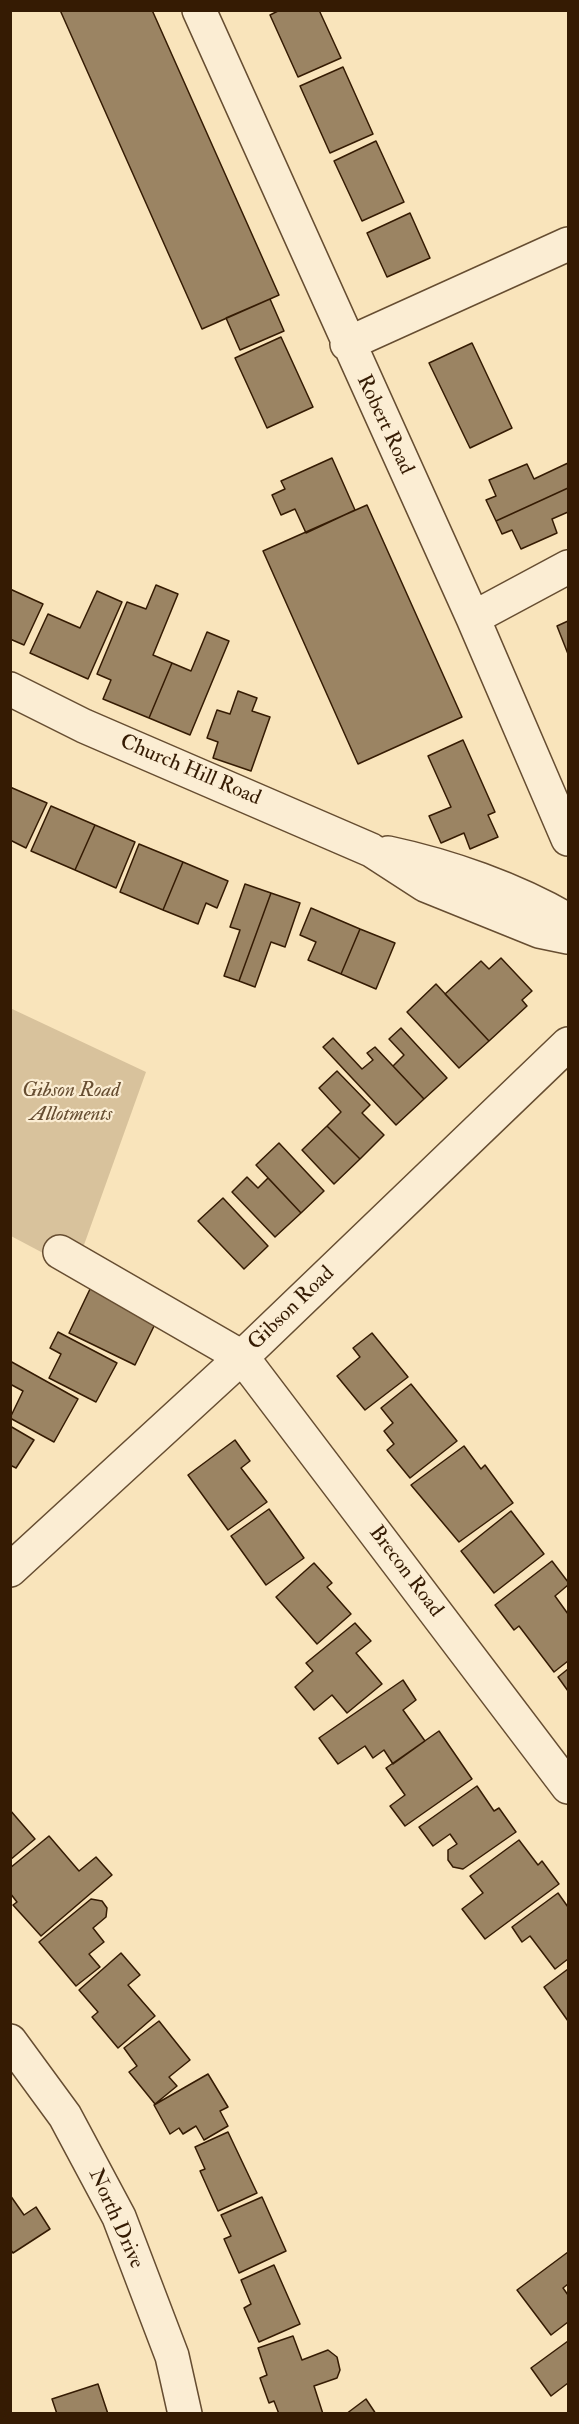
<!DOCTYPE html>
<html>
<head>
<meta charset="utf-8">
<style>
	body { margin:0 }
	#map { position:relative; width:579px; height:2424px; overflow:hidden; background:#f9e4bb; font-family:"IM FELL Double Pica",serif }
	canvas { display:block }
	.frame { position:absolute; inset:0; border:12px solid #351b03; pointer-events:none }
</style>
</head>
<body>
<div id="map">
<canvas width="579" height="2424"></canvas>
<div class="frame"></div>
</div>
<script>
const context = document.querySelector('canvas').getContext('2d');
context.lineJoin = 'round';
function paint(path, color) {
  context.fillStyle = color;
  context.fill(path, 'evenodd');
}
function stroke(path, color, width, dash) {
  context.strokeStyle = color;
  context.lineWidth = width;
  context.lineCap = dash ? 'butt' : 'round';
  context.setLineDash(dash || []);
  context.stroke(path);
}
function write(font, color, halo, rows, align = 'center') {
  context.font = font + ' "IM FELL Double Pica",serif';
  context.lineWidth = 4.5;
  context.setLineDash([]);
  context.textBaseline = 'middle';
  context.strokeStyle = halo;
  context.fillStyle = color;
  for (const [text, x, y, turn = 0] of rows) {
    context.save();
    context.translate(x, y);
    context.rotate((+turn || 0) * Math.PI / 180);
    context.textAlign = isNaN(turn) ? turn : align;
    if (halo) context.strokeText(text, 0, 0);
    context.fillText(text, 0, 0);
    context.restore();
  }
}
const green = new Path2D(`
	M10 1008 146 1072 75 1270 11 1236Z`);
const building = new Path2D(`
	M60 10H152L279 295 202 329Z
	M280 10H319L341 58 298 77 270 15Z
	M343 67 373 134 330 153 300 86Z
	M376 141 404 202 362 221 334 161Z
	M410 213 430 258 387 277 367 233Z
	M270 299 284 331 240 350 226 318Z
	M281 337 313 407 267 428 235 358Z
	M472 343 512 428 470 448 429 363Z
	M332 458 355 510 306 533 295 509 281 515 272 495 285 489 281 481Z
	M568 463V488L496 521 486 500 496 496 489 480 527 464 534 479Z
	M568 488V512L552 519 557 533 521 549 512 530 502 534 496 521Z
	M367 505 462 717 358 764 263 551Z
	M156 585 178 594 153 655 172 663 149 718 103 699 111 680 97 674 127 602 146 609Z
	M10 589 43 604 24 645 10 639Z
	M97 591 122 602 88 679 30 653 48 614 80 628Z
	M568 621V654L557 626Z
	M207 632 229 641 190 735 149 718 172 663 191 671Z
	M238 691 257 698 252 711 270 717 251 771 213 758 218 742 207 738 217 710 230 714Z
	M463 740 495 812 488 815 498 837 470 849 464 833 441 843 429 816 451 807 428 756Z
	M10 787 47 803 26 848 10 840Z
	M51 806 95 825 75 870 31 851Z
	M95 825 135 842 116 888 75 870Z
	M139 844 183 862 163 910 120 892Z
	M183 862 228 881 217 908 206 903 198 924 163 910Z
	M245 884 271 893 239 981 224 976 240 930 230 927Z
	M271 893 300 903 285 947 271 942 255 987 239 981Z
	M311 908 360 929 341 974 308 960 316 942 300 935Z
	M360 929 395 943 376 989 341 974Z
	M501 958 532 991 522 1000 527 1006 489 1041 445 994 481 961 489 969Z
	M436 984 489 1041 459 1068 407 1012Z
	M401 1028 447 1078 424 1099 393 1066 404 1055 389 1039Z
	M333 1038 362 1069 373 1060 367 1053 375 1047 424 1099 396 1125 323 1047Z
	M337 1071 370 1105 362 1113 384 1135 360 1159 327 1126 341 1112 319 1088Z
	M327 1126 360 1159 334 1184 302 1150Z
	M279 1143 324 1191 301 1213 256 1165Z
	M247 1177 258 1188 268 1178 301 1213 275 1237 232 1192Z
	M223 1198 268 1246 244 1269 198 1221Z
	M91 1287 157 1320 135 1365 69 1333Z
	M58 1332 117 1363 96 1402 49 1378 61 1354 50 1348Z
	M372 1333 408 1377 365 1410 337 1376 360 1357 353 1348Z
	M10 1361 78 1399 54 1442 10 1418 23 1391 10 1384Z
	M411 1384 457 1441 410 1478 387 1450 394 1444 384 1431 393 1423 381 1408Z
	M10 1426 34 1440 16 1468 10 1465Z
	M235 1440 250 1461 241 1468 267 1502 228 1530 188 1475Z
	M464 1446 481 1469 485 1465 513 1503 459 1542 411 1485Z
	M269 1509 304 1558 266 1585 231 1536Z
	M511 1511 544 1554 494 1593 461 1551Z
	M552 1561 568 1582V1585L555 1596 568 1614V1661L554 1672 519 1626 514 1630 495 1605Z
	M314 1563 332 1583 327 1587 351 1614 317 1644 276 1597Z
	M355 1623 371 1641 356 1653 382 1684 347 1713 332 1695 314 1710 295 1687 313 1671 306 1663Z
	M568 1669V1691L558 1677Z
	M403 1680 416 1700 403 1710 425 1741 393 1764 384 1750 373 1758 365 1746 338 1764 319 1738Z
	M439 1731 472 1779 405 1826 390 1806 405 1795 386 1768Z
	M477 1786 494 1811 499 1808 516 1832 463 1869 453 1867 448 1860V1850L457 1844 450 1834 433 1846 419 1827Z
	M10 1810 35 1839 10 1860Z
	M49 1836 79 1871 96 1857 112 1875 41 1936 13 1905 17 1902 10 1893V1868Z
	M519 1840 538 1865 542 1861 559 1884 485 1939 462 1909 483 1893 470 1876Z
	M558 1893 568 1907V1959L555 1969 530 1936 522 1942 512 1927Z
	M91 1899 102 1901 107 1908 106 1917 93 1928 104 1942 89 1954 100 1967 76 1986 39 1942Z
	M121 1953 140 1975 128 1985 155 2016 118 2048 92 2017 98 2012 79 1990Z
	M568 1969V2021L544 1987Z
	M159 2021 190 2060 169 2077 177 2086 155 2104 129 2072 137 2066 124 2048Z
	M208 2074 228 2107 220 2111 228 2126 204 2140 196 2126 183 2134 179 2128 170 2134 154 2105Z
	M228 2132 257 2193 218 2211 200 2171 205 2169 195 2147Z
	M10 2195 24 2215 36 2207 50 2229 13 2253 10 2249Z
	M262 2197 286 2251 239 2273 224 2239 231 2236 221 2215Z
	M568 2252V2284L563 2288 568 2295V2322L551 2335 517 2290Z
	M274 2265 300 2324 259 2342 244 2308 251 2304 241 2280Z
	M293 2336 302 2360 328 2350 337 2357 340 2370 337 2378 314 2386 323 2414H279L274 2401 269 2403 260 2378 267 2375 258 2348Z
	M568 2341V2383L551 2396 531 2368Z
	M98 2384 108 2414H57L52 2399Z
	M366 2399 376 2414H346Z`);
const minor = new Path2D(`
	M199 10 473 618 568 839
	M347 344 568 244
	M473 618 568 567
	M10 689 84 726 371 850 425 885 539 931 568 937
	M388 853C449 866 514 889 568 920
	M60 1252 242 1357 568 1787
	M10 1570 242 1357 568 1044
	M10 2041 65 2116 119 2217 172 2356 185 2414`);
const streetNames = [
	["Robert Road",384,425,65],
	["Church Hill Road",190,771,23],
	["Gibson Road",292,1309,-44],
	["Brecon Road",405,1572,53],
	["North Drive",115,2219,66]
];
const parkNames = [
	["Gibson Road",71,1091],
	["Allotments",71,1115]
];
paint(green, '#d8c29c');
paint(building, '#9b8463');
stroke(building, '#351b03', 1.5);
stroke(minor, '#664d31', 36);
stroke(minor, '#fbedd3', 33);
write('21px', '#351b03', '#fbedd3', streetNames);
write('italic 21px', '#664d31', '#fbedd3', parkNames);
</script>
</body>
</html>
